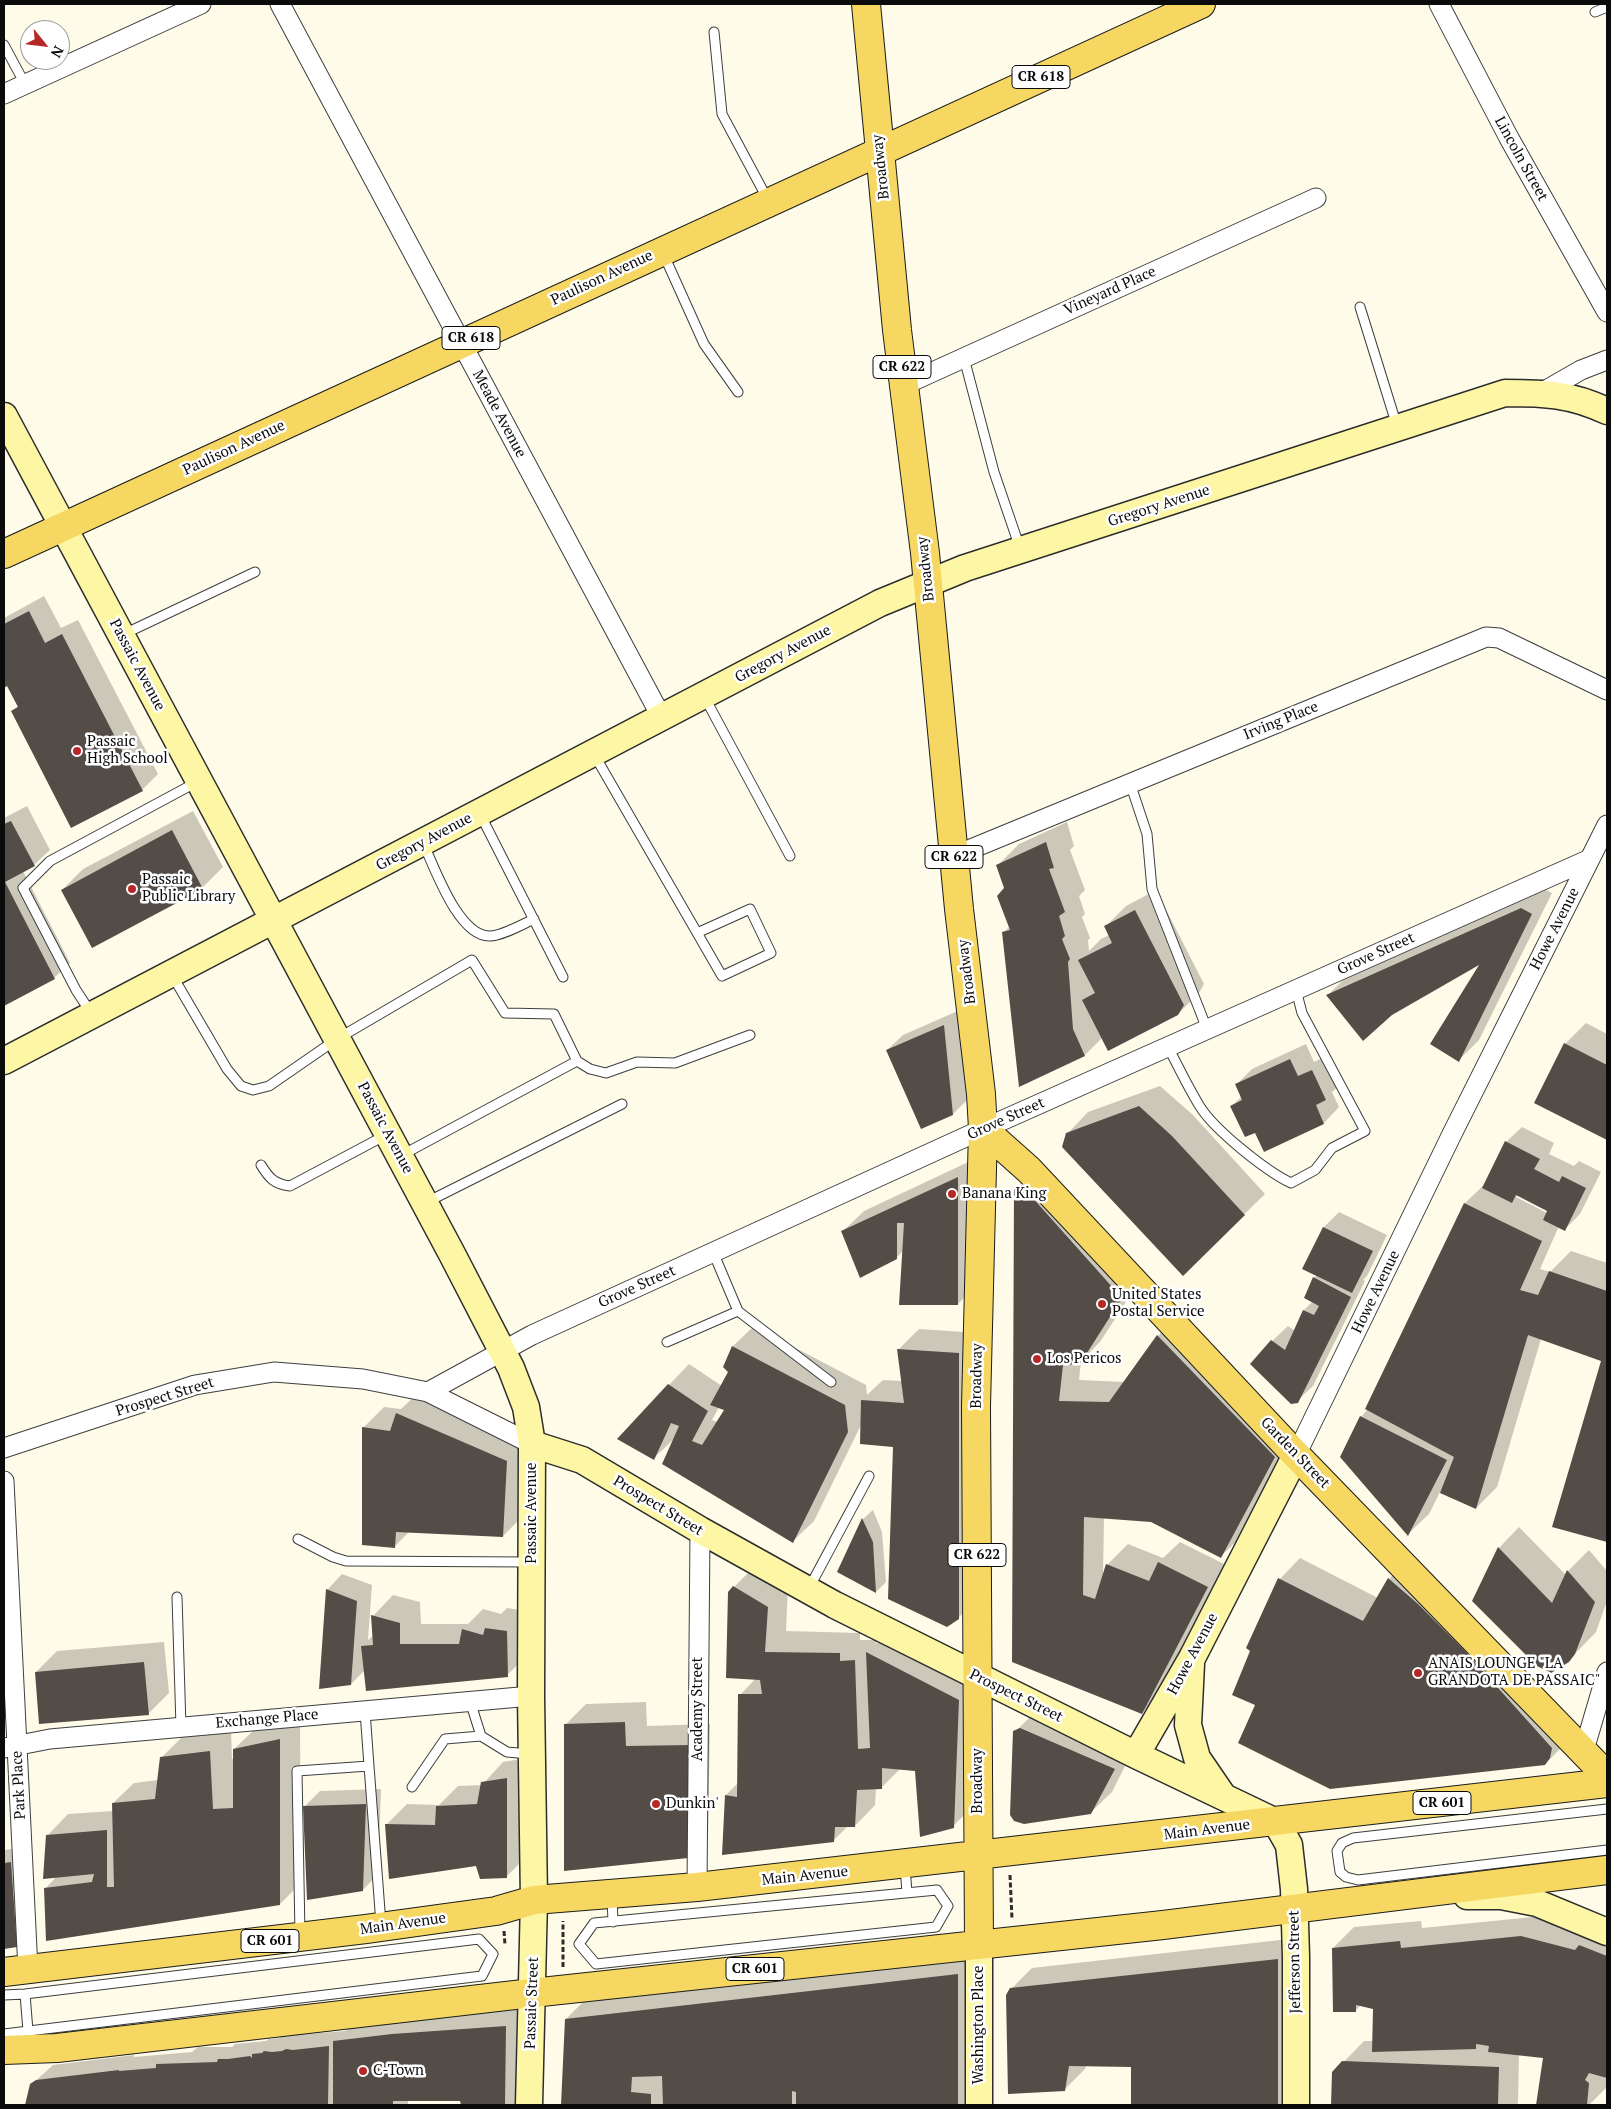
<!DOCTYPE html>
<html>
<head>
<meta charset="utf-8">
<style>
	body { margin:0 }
	#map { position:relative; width:1611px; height:2109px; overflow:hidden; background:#fefbe9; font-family:"PT Serif",serif }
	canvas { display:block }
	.frame { position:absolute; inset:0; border:5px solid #0b0b0b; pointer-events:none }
	.north { position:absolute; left:20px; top:20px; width:50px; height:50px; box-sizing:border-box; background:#fff; border:1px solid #9d9d9d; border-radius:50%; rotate:119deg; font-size:14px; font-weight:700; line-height:20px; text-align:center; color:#0b0b0b }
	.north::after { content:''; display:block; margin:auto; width:18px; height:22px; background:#b62828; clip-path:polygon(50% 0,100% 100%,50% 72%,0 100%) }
</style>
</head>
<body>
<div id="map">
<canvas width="1611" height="2109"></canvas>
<div class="frame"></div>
<div class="north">N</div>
</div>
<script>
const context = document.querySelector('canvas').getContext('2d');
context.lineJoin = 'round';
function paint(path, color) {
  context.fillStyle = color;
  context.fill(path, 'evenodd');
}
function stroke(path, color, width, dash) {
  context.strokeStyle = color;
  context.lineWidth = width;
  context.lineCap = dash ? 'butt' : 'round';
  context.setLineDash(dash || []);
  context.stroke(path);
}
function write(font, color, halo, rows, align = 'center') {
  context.font = font + ' "PT Serif",serif';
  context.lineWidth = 5;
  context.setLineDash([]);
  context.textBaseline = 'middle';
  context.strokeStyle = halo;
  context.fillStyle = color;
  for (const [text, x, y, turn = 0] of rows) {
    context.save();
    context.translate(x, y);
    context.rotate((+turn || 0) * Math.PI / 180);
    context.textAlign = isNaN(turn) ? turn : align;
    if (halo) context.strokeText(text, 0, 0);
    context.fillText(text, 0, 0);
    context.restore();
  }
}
const shadow = new Path2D(`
	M44 596 61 628 78 620 158 774 142 790 13 711 18 706 8 685 4 687V618Z
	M27 806 50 850 34 865 23 871 70 963 54 978 4 1004V818Z
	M193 811 223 867 202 888 62 890 83 869Z
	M1067 822 1074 846 1070 850 1085 890 1079 896 1085 914 1082 917 1090 938 1088 940 1089 951 1101 939 1109 935 1105 927 1126 906 1156 890 1204 984 1199 993 1178 1014 1103 1037 1085 1055 1020 1085 1003 933 1010 926 1006 889 998 865 1019 844Z
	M1542 888 1552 893 1479 1040 1459 1060 1482 962 1392 1014 1328 995 1348 975Z
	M960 1010 968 1099 953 1114 887 1050 903 1035Z
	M1586 1023 1607 1034V1139L1535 1103 1565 1044Z
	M1306 1044 1314 1062 1328 1055 1341 1084 1332 1092 1339 1107 1324 1123 1255 1131 1232 1106 1242 1096 1236 1085 1252 1069Z
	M1160 1086 1193 1115 1265 1194 1183 1274 1067 1134 1088 1112Z
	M1522 1127 1554 1143 1549 1154 1574 1166 1579 1161 1601 1172 1580 1214 1565 1229 1559 1226 1540 1269 1550 1272 1571 1251 1607 1263V1540L1554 1526 1602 1360 1541 1339 1497 1487 1476 1508 1440 1492 1429 1514 1408 1534 1361 1417 1368 1409 1367 1408 1465 1203 1486 1183 1506 1142ZM1518 1195 1549 1211 1547 1213 1516 1197Z
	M979 1157 978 1283 958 1304 903 1251 896 1258 843 1231 864 1211Z
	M1036 1169 1142 1277 1100 1342 1081 1361 1079 1380 1125 1382 1158 1336 1179 1315 1295 1435 1242 1536 1221 1556 1152 1521 1104 1517 1103 1576 1107 1565 1128 1544 1163 1558 1180 1542 1228 1566 1163 1692 1142 1713 1013 1661 1015 1190Z
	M1339 1212 1387 1235 1367 1276 1363 1280 1365 1281 1313 1386 1297 1401 1272 1341 1288 1326 1295 1331 1304 1310 1313 1301 1314 1278 1317 1275 1324 1227Z
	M754 1326 866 1385 867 1395 883 1380 902 1381 898 1350 919 1329 979 1333V1597L958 1618 894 1446 861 1425 814 1521 793 1541 676 1437 654 1458 669 1385 689 1364 722 1386 730 1371 724 1367 733 1346ZM719 1407 726 1410 718 1422 712 1420Z
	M418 1393 527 1441 524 1515 503 1536 410 1531 394 1547 363 1428 384 1407 401 1409Z
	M873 1510 882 1532 886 1582 876 1592 838 1572 863 1519Z
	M1519 1527 1566 1575 1568 1571 1589 1550 1607 1571V1601L1596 1632 1568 1661 1474 1601 1499 1548Z
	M1300 1558 1378 1598 1389 1579 1409 1558 1439 1583 1485 1629 1573 1727 1566 1743 1545 1764 1257 1704 1252 1651 1247 1648 1280 1579Z
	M755 1566 788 1586 786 1631 860 1633V1640H876V1644L888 1632 979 1679 974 1806 953 1826 916 1770 901 1768 881 1788H876L875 1805 855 1826H848L833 1841 726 1795 738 1783 740 1695 756 1678 734 1587Z
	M342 1574 372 1585 368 1640 374 1635 373 1616 393 1595 420 1602 421 1624H468L483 1609 501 1614 507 1608 527 1611 528 1655 507 1675 365 1670 351 1684 327 1590Z
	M164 1642 169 1693 148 1714 36 1672 57 1651Z
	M646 1702 647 1726 710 1724 708 1836 687 1857 566 1724 586 1704Z
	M1036 1711 1134 1748 1112 1792 1090 1813 1015 1732Z
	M300 1719 301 1883 280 1904 45 1889 57 1876 48 1835 68 1814 113 1811V1803L134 1783 158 1780 161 1758 182 1737 231 1731 232 1759H234V1749L255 1729Z
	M527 1758V1856L506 1877 386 1825 407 1804 439 1805 458 1786 482 1785 503 1762Z
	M381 1789 378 1874 363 1890 304 1807 320 1791Z
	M26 1847 32 1930 16 1945 4 1947V1850Z
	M1543 1916 1607 1927V2087L1589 2105H1537L1545 2057 1519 2054 1518 2103 1516 2105H1333V2073L1364 2041H1374L1375 2008 1361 2005 1355 2011 1333 1948 1354 1927 1421 1921 1422 1928Z
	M1298 1938 1289 2105H1132V2066L1086 2065 1085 2069 1064 2090 1011 1989 1032 1968Z
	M978 1954 979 2105H562L566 2019 587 1998Z
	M526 2005 525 2105H462L460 2100H408V2105H26L31 2085 53 2065 134 2055V2057L192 2052 198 2047H232L235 2044 266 2041 269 2039 279 2038 281 2036 345 2031 350 2026Z`);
const building = new Path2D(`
	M29 611 45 643 62 634 143 791 71 828 11 711 18 707 7 686 4 688V624Z
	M11 821 35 866 5 882 55 979 4 1006V824Z
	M172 830 203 889 92 948 61 890Z
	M1046 842 1054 868 1049 869 1065 912 1059 916 1065 936 1062 939 1070 959 1068 962 1073 1029 1085 1056 1019 1087 1002 932 1010 930 997 896 1004 888 996 865Z
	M1521 908 1532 914 1459 1062 1430 1044 1479 965 1392 1015 1363 1041 1326 995Z
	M1135 910 1184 1005 1178 1015 1108 1051 1082 1000 1095 993 1078 960 1112 943 1104 926Z
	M944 1025 953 1115 921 1129 886 1050Z
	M1564 1043 1607 1065V1140L1534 1103Z
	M1290 1059 1298 1076 1312 1070 1326 1100 1316 1105 1324 1124 1264 1152 1255 1133 1245 1137 1230 1106 1242 1100 1235 1084Z
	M1139 1106 1172 1136 1245 1215 1183 1276 1062 1147 1066 1133Z
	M1505 1141 1540 1159 1534 1169 1559 1182 1562 1176 1586 1188 1565 1231 1543 1220 1547 1211 1516 1195 1512 1203 1482 1188Z
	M958 1177V1305H899L904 1223H897V1259L860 1278 841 1231Z
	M1023 1187 1122 1298 1080 1364 1063 1365 1059 1401 1109 1402 1157 1335 1275 1457 1221 1558 1151 1522 1084 1517 1083 1595 1095 1599 1106 1564 1149 1581 1158 1562 1208 1587 1142 1714 1012 1662 1014 1189Z
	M1464 1203 1542 1241 1520 1290 1538 1295 1549 1271 1607 1291V1542L1552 1527 1601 1361 1528 1335 1476 1509 1440 1493 1454 1457 1365 1409Z
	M1323 1227 1373 1251 1352 1293 1302 1269Z
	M1313 1277 1351 1297 1298 1403 1291 1404 1250 1364 1271 1340 1285 1350 1303 1310 1314 1315 1319 1306 1304 1298Z
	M732 1346 845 1405 848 1432 793 1543 662 1464 679 1426 671 1423 654 1460 617 1439 668 1384 708 1411 692 1441 702 1445 724 1410 710 1405 728 1372 723 1367Z
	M897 1349 959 1353V1619L947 1627 888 1599 893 1447 860 1444 861 1400 904 1403Z
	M396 1413 507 1461 503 1537 396 1532 395 1548 362 1545V1427L390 1431Z
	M1360 1416 1447 1460 1408 1536 1340 1457Z
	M862 1518 873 1542 876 1593 837 1572Z
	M1498 1547 1552 1603 1567 1570 1595 1602 1575 1654 1569 1662 1551 1673 1537 1666 1472 1601Z
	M1278 1578 1363 1621 1388 1578 1418 1604 1464 1650 1552 1748 1550 1758 1545 1765 1330 1789 1238 1743 1255 1705 1232 1695 1250 1651 1246 1648Z
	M733 1586 768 1607 765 1652 840 1653V1661L855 1660 858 1749 870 1748 866 1652 959 1700 954 1828 920 1837 915 1771 882 1768V1789L857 1790 855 1827H835L834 1842 722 1855 725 1795 737 1797 738 1694H762L760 1680 726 1678 728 1592Z
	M326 1589 357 1601 351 1685 319 1689Z
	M371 1615 400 1623V1644H459L462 1629 483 1635 485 1628 507 1631 508 1677 366 1691 361 1646 373 1645Z
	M144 1662 149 1715 39 1724 35 1672Z
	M625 1722 626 1746 690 1745 688 1858 564 1871V1724Z
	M1020 1728 1115 1769 1091 1814 1024 1824 1014 1821 1010 1815 1013 1731Z
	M280 1739V1905L46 1941 44 1888 92 1882 94 1874 43 1879 46 1835 107 1830V1887H114L112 1803 155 1799 160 1757 210 1751 213 1809 233 1808V1749Z
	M507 1778V1878L480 1879 476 1866 389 1879 385 1824 435 1825 436 1806 477 1804 481 1782Z
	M366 1804 363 1891 307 1900 303 1806Z
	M11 1862 17 1947 4 1949V1863Z
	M1521 1936 1575 1950 1579 1945 1607 1956V2078L1589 2073 1585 2080 1589 2083 1587 2105H1536L1543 2058 1488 2052 1489 2046 1476 2044V2049L1372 2052 1373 2009 1356 2005V2012H1333L1332 1948 1400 1941 1401 1948Z
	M1278 1959V2105H1131V2067L1069 2066 1065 2091 1008 2094 1006 1995 1010 1988Z
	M958 1974V2105H796V2092L792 2091V2105H663L662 2076 632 2077 631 2092 651 2094V2105H561L565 2019Z
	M506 2026 505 2105H461L460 2101H393V2105H333V2041L392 2034Z
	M329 2046 328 2105H25L30 2084 36 2080 119 2070V2071L156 2068V2064L217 2062 218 2059H228L250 2056 252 2058V2054L262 2053 264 2051 272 2052 282 2051 286 2049 293 2050Z
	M1342 2061 1499 2067 1498 2105H1331L1332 2072Z`);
const path = new Path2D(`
	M1010 1875 1012 1919
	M504 1931 505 1945
	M563 1967V1921`);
const lane = new Path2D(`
	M1595 12 1607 7
	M714 32 722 114 768 200
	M4 45 25 84
	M663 253 704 344 738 392
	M1360 307 1397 426
	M964 358 994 472 1020 548
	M124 634 255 572
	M705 698 790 856
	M595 756 722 976 771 953 750 909 697 933
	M1130 783 1147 834 1152 889 1207 1029
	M481 816 563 977
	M424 845C435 869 459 937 490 936 502 936 523 924 534 919
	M172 975 227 1069 241 1086 253 1090 269 1086 337 1039 472 960 505 1013 554 1014 577 1061 402 1155
	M91 1013 76 990 23 888 50 861 197 782
	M1168 1047C1178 1066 1188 1087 1199 1105 1213 1129 1266 1171 1291 1183L1315 1170 1332 1148 1365 1131 1302 1013 1296 990
	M577 1061 590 1069 606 1073 637 1062 675 1063 750 1035
	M261 1165C269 1178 274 1184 290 1186L386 1135
	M427 1202 622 1104
	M713 1252 738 1311 831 1382
	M667 1342 738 1311
	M298 1539 333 1557 346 1561 529 1562
	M809 1588 869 1476
	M177 1597 181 1727
	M470 1701 481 1736 507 1752 529 1754
	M365 1711 369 1766
	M412 1787 445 1739 481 1736
	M1607 1809 1353 1838 1342 1843 1337 1851 1340 1872 1346 1877 1358 1880 1607 1850
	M905 1866 907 1893
	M937 1890 948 1906 936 1927 596 1964 579 1944 594 1923Z
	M612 1897 613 1922
	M300 1935 297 1771 369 1766 381 1924
	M25 1994 28 2031
	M4 1995 25 1994 479 1939 493 1954 482 1976 4 2034`);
const street = new Path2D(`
	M280 4 662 718
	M1439 4 1509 138 1607 312
	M4 94 201 4
	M904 385 1316 198
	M1541 393 1581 370 1607 360
	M954 856 1486 637 1499 638 1607 690
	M428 1392 532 1335 983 1129 1590 859
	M4 1448 195 1385 274 1372 363 1379 428 1392 532 1444
	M1296 1455 1452 1134 1607 825
	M4 1481 28 1970
	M4 1748 50 1739 531 1696
	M1584 1750 1607 1672
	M697 1887 700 1530`);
const secondary = new Path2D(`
	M4 416 452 1254 511 1368 526 1407 532 1444 531 1696 534 1900 529 2105
	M4 1061 880 603 965 568 1505 393C1545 393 1571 394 1607 411
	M532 1444 582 1460 700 1530 835 1605 1136 1755 1276 1822 1289 1845 1294 1889 1296 1957V2105
	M1191 1664 1188 1725 1197 1758 1223 1796
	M1136 1755 1192 1658 1296 1455
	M1467 1896H1501L1537 1903 1607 1932
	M979 2105V1945`);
const primary = new Path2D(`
	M866 4 897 330 925 553 959 909 981 1094 983 1129 976 1406 979 1945
	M4 554 1201 4
	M983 1129 1029 1170 1296 1455 1607 1776
	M4 1972 366 1929 496 1911 534 1900 697 1887 1607 1783
	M4 2050 57 2048 532 1993 1163 1925 1607 1870`);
const markers = [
	[77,751,5,"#b62828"],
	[132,889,5,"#b62828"],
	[952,1194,5,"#b62828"],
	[1102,1304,5,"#b62828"],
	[1037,1359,5,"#b62828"],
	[1418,1673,5,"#b62828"],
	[656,1804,5,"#b62828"],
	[363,2071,5,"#b62828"]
];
const shields = [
	[1041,77,58],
	[471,338,58],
	[902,367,58],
	[954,857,58],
	[977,1555,58],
	[1442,1803,58],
	[270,1941,58],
	[755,1969,58]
];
const shieldNames = [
	["CR 618",1041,77],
	["CR 618",471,338],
	["CR 622",902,367],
	["CR 622",954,857],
	["CR 622",977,1555],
	["CR 601",1442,1803],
	["CR 601",270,1941],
	["CR 601",755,1969]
];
const streetNames = [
	["Lincoln Street",1521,159,61],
	["Broadway",881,167,-96],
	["Paulison Avenue",602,278,-25],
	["Vineyard Place",1110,291,-24],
	["Meade Avenue",499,414,62],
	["Paulison Avenue",234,448,-25],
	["Gregory Avenue",1159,506,-18],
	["Broadway",926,569,-96],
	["Gregory Avenue",783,654,-28],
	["Passaic Avenue",137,665,62],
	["Irving Place",1281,721,-22],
	["Gregory Avenue",424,842,-28],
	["Howe Avenue",1555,929,-63],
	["Grove Street",1376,954,-24],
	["Broadway",967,972,-97],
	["Grove Street",1006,1119,-24],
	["Passaic Avenue",385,1128,62],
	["Grove Street",637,1287,-24],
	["Howe Avenue",1376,1292,-64],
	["Broadway",977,1376,-89],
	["Prospect Street",165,1397,-17],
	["Garden Street",1295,1453,46],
	["Prospect Street",658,1506,31],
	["Passaic Avenue",532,1513,-90],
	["Howe Avenue",1193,1654,-62],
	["Prospect Street",1016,1696,26],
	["Academy Street",698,1709,-90],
	["Exchange Place",267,1719,-5],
	["Broadway",978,1781,-90],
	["Park Place",19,1785,-93],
	["Main Avenue",1207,1830,-7],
	["Main Avenue",805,1876,-6],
	["Main Avenue",403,1924,-8],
	["Jefferson Street",1295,1962,-91],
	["Passaic Street",532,2003,-88],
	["Washington Place",979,2025,-90]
];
const poiNames = [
	["Passaic",87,742],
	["High School",87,759],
	["Passaic",142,880],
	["Public Library",142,897],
	["Banana King",962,1194],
	["United States",1112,1295],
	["Postal Service",1112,1312],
	["Los Pericos",1047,1359],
	["ANAIS LOUNGE \"LA",1428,1664],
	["GRANDOTA DE PASSAIC\"",1428,1681],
	["Dunkin'",666,1804],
	["C-Town",373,2071]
];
paint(shadow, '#0003');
paint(building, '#534c47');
stroke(lane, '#3e3e3e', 11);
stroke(street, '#3e3e3e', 21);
stroke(secondary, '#2d2d2d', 29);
stroke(primary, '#1c1c1c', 30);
stroke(path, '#2d2d2d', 3, [5, 2.5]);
stroke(lane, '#fff', 9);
stroke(street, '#fff', 19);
stroke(secondary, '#fdf7a5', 26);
stroke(primary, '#f5d762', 28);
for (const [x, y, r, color] of markers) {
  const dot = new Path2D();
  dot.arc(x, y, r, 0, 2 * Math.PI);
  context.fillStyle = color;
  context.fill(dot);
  stroke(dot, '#fff', 2);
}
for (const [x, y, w] of shields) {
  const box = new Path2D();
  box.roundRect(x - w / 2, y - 11.5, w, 23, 4);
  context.fillStyle = '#fff';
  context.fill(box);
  stroke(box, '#0b0b0b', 1);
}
write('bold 14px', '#0b0b0b', null, shieldNames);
write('15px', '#0b0b0b', '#fff', streetNames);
write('15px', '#0b0b0b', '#fff', poiNames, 'left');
</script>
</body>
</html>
